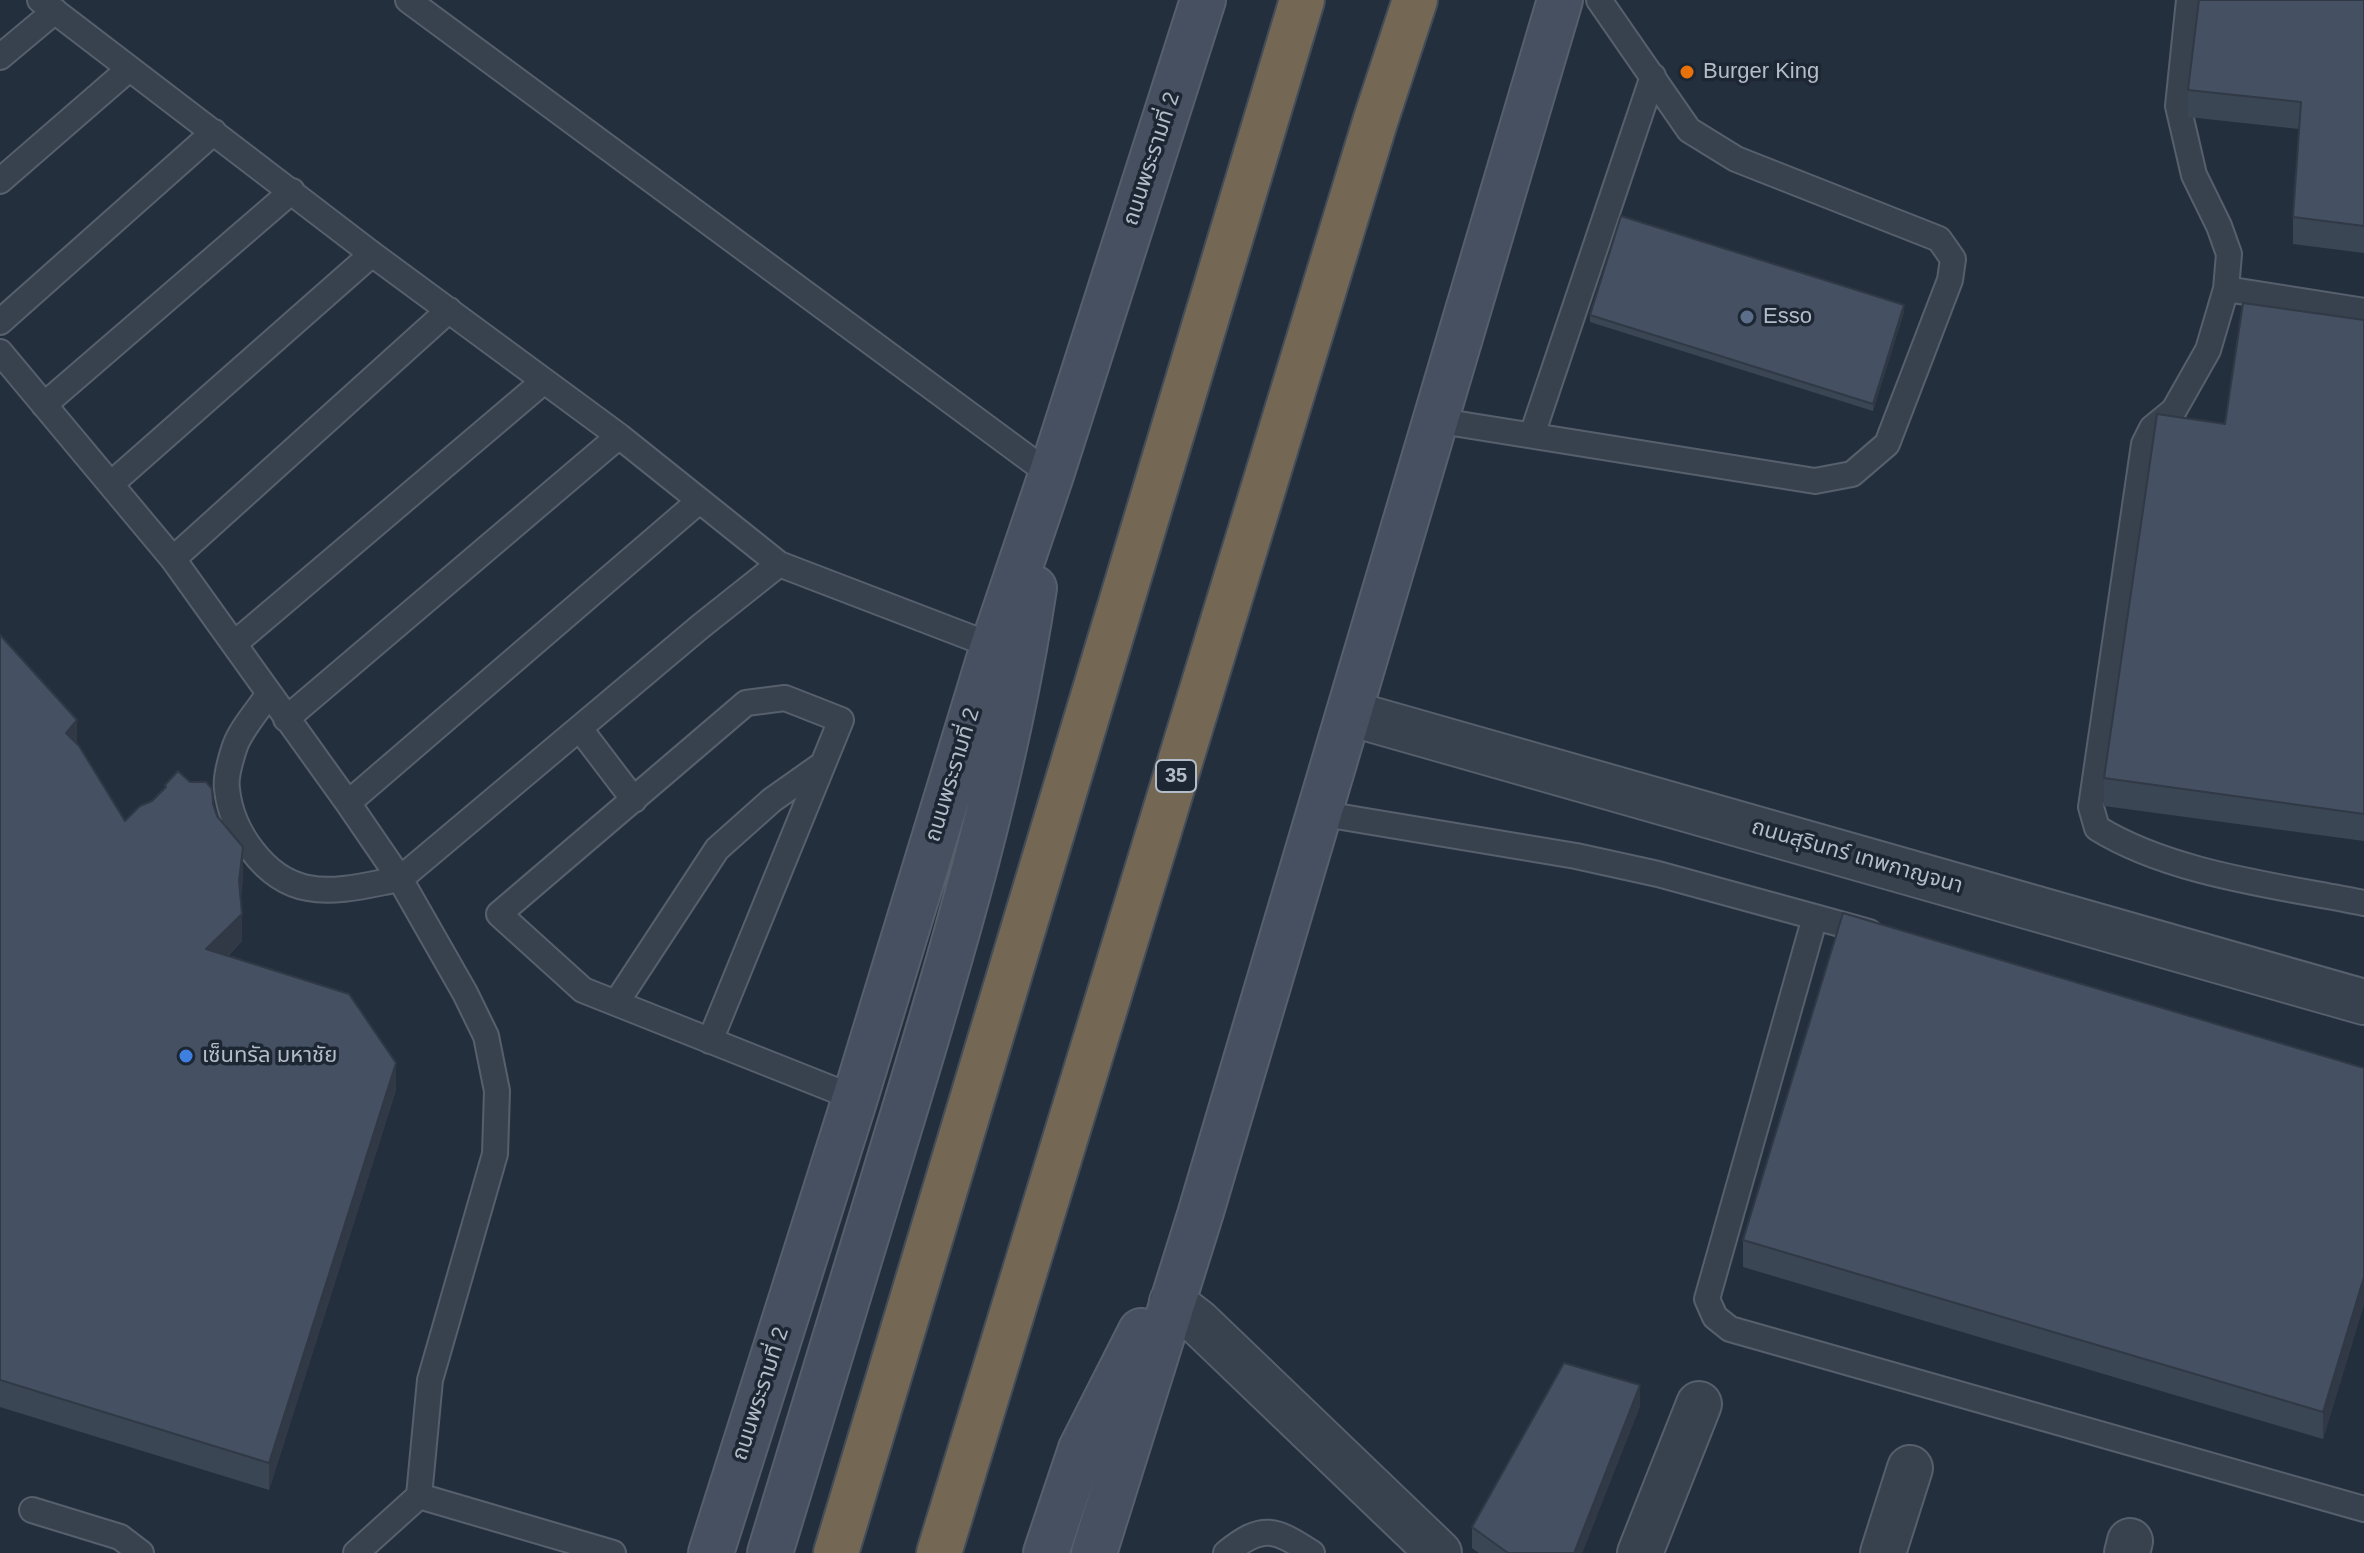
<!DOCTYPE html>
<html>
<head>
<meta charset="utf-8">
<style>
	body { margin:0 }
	canvas { display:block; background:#242f3e }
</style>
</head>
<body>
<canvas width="2364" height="1553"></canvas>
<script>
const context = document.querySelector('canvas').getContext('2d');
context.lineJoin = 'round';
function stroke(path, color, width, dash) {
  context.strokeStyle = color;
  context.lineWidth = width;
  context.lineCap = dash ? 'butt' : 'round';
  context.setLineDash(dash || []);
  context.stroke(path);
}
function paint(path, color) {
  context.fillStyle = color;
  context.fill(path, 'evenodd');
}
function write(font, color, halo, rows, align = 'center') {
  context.font = font + ' Arial,"Noto Sans Thai",sans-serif';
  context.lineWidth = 7;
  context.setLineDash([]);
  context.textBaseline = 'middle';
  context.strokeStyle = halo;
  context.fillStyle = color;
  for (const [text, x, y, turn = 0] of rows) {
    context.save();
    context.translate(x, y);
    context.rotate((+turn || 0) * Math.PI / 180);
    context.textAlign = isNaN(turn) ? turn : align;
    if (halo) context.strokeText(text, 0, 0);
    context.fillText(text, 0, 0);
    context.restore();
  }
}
const lane = new Path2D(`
	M40 0 372 254 619 436 779 564 993 646
	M408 0 1051 475
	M2189 0 2178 106 2194 175 2219 226 2229 254 2226 289 2208 350 2174 410 2152 428 2144 444 2091 807 2097 828C2171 874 2279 886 2364 903
	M0 57 55 11
	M0 181 129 69
	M2226 289 2364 311
	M0 322 214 132
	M0 352 173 559 348 803 400 879 465 993 486 1036 497 1091 495 1154 430 1380 419 1496 356 1553
	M44 405 292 191
	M1434 420 1815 481 1852 474 1887 444 1950 280 1953 259 1939 239 1736 159 1689 130 1599 0
	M1532 435 1653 76
	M111 484 372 254
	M173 559 449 310
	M234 644 544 381
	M268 695C258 710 241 729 235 746 231 758 225 777 227 789 231 830 264 880 308 888 337 894 371 884 400 879L701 626 779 564
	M286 719 619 436
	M580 729 634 800
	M348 803 698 502
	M1318 813 1576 856 1658 874 1815 917
	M1869 932 1815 917 1707 1299 1715 1317 1730 1329 2364 1509
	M616 1003 717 849 772 800 823 764
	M710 1041 841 720 785 698 746 703 499 914 583 990 855 1098
	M419 1496 613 1553
	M32 1510 120 1537 141 1553
	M1226 1553C1263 1523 1275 1529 1312 1553`);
const street = new Path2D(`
	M1349 713 2364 1002
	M1172 1302 1198 1322 1439 1553
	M1640 1553 1699 1404
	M1883 1553 1910 1468
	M2127 1553 2130 1541`);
const secondary = new Path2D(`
	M711 1553 855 1098 993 646 1051 475 1203 0
	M770 1553C812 1414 855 1274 897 1135 952 955 1006 774 1034 588
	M1046 1553 1081 1449 1141 1331
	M1094 1553 1200 1215 1560 0`);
const highway = new Path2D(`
	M836 1553 1302 0
	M939 1553 1375 122 1415 0`);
const wall = new Path2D(`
	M2364 0V253L2293 244V217L2299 129 2188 117V90Z
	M1904 312 1873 411 1590 322V315Z
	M2364 320V841L2104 806V778L2225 424Z
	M0 635 77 744 125 821 152 801 165 788V785L213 804 243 875 241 897 242 941 228 956 396 1090 269 1490 0 1407Z
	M2364 1068V1304L2323 1439 1743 1267V1240Z
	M1640 1406 1582 1553H1479L1472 1548V1527Z`);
const shadedWall = new Path2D(`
	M1904 305V312L1873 411V404Z
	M77 720V747L66 733Z
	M243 847V875L239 908V881Z
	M242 914V941L206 976V949Z
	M396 1063V1090L269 1490V1463Z
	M2364 1277V1304L2323 1439V1412Z
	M1640 1385V1406L1582 1553H1574Z`);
const building = new Path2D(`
	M2199 0H2364V226L2293 217 2301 102 2188 90Z
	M1621 216 1904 305 1873 404 1590 315Z
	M2243 303 2364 320V814L2104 778 2157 414 2225 424Z
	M0 635 77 720 66 733 79 746 125 821 140 806 152 801 166 787 165 785 178 771 190 782H206L212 789 213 804 217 816 243 847 239 881 242 914 206 949 349 994 396 1063 269 1463 0 1380Z
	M1843 913 2364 1068V1277L2323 1412 1743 1240Z
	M1564 1363 1640 1385 1574 1553H1508L1472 1527Z`);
const markers = [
	[1687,72,8,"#e8710a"],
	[1747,317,8,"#5c6f8a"],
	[186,1056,8,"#3f7fe0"]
];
const shields = [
	[1176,776,40]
];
const shieldNames = [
	["35",1176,776]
];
const poiNames = [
	["Burger King",1703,72],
	["Esso",1763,317],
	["เซ็นทรัล มหาชัย",202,1056]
];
const streetNames = [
	["ถนนพระรามที่ 2",1152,159,-72],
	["ถนนพระรามที่ 2",953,775,-73],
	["ถนนสุรินทร์ เทพกาญจนา",1857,857,16],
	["ถนนพระรามที่ 2",761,1394,-72]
];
stroke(lane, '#565f6c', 28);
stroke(street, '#565f6c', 48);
stroke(secondary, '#565f6c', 48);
stroke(highway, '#434c59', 48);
stroke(lane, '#38414e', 24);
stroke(street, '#38414e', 44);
stroke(secondary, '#465061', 44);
stroke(highway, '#746855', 44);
paint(wall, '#3b4654');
paint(shadedWall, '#303945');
paint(building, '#455162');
stroke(building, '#303945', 2);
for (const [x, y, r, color] of markers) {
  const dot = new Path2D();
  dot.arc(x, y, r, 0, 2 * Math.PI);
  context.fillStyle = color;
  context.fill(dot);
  stroke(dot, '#1d2633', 3);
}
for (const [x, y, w] of shields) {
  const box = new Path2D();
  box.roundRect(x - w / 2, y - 16, w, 32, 6);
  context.fillStyle = '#1d2633';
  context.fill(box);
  stroke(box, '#b4bcc9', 2);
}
write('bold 20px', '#b4bcc9', null, shieldNames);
write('22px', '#b4bcc9', '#1d2633', poiNames, 'left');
write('22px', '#b4bcc9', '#1d2633', streetNames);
</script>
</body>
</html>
